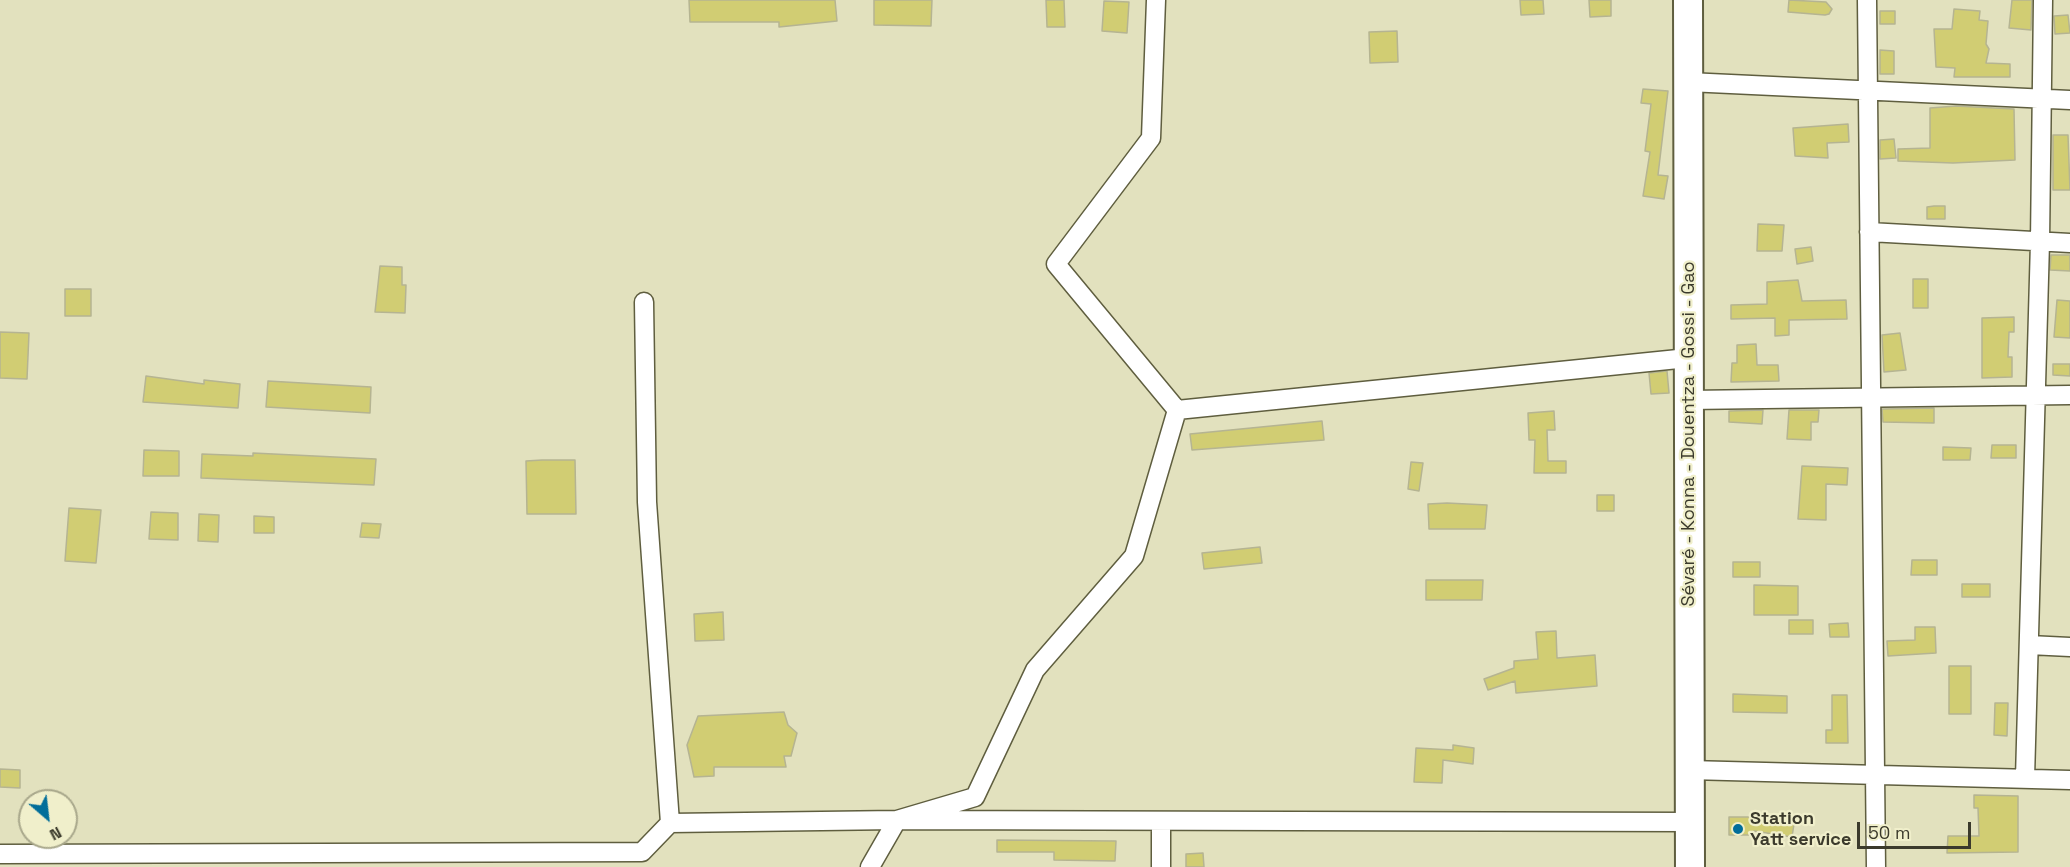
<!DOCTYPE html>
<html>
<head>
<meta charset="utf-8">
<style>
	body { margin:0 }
	#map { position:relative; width:2070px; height:867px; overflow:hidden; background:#e2e1be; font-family:"Space Grotesk",sans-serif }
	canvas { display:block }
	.north { position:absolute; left:18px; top:789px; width:60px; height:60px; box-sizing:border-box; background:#f0efcb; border:2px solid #a8a78b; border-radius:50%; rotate:152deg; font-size:16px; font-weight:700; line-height:24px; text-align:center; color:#3b3a2c }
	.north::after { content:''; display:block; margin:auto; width:21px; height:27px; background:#026e9a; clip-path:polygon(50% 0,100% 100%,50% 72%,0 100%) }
	.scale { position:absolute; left:1857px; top:822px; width:114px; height:27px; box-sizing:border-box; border:3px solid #3b3a2c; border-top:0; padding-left:8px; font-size:18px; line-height:21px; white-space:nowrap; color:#3b3a2c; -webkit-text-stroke:4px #f0efcb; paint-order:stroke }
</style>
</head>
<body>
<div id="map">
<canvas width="2070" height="867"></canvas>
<div class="north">N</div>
<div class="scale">50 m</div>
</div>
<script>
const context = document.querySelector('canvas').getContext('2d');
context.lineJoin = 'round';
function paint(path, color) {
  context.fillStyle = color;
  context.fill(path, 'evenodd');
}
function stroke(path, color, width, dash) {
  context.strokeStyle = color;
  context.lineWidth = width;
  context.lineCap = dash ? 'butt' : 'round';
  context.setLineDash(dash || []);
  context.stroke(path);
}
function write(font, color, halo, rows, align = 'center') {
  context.font = font + ' "Space Grotesk",sans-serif';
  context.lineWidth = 4.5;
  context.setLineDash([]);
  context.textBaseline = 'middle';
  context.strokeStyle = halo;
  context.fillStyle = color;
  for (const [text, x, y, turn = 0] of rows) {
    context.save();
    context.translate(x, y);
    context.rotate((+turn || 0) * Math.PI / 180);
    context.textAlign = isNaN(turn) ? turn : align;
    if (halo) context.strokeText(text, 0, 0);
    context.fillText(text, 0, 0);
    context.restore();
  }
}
const building = new Path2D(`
	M689 0H835L837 21 779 27V22H690Z
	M874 0H932L931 26 874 25Z
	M1046 0H1064L1065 27H1047Z
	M1520 0H1543L1544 14 1521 15Z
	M1589 0H1611V16L1590 17Z
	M1789 0 1826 2 1832 9 1829 14 1825 15 1788 12Z
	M2012 0H2032L2031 30 2009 28Z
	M1104 1 1129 2 1127 33 1102 31Z
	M1954 9 1980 11 1979 20 1988 21 1986 44 1989 49 1986 63 2010 64V77H1954L1955 68 1936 67 1934 29H1952Z
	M1880 11H1895V24H1880Z
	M2068 15 2070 33 2055 34 2054 16Z
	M1397 31 1398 62 1370 63 1369 32Z
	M1880 50 1894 51V74H1880Z
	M1643 89 1668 91 1658 175 1668 176 1664 199 1643 196 1650 152 1645 151 1651 104 1641 103Z
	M1956 106 2014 109 2015 160 1953 163 1898 161V149L1930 148V108Z
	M1848 124 1849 142 1827 143 1828 158 1795 156 1793 128Z
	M2053 135H2068L2070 190H2053Z
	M1894 139 1896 158 1880 159V140Z
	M1934 206H1945V219H1927V207Z
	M1758 224 1784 225 1782 251H1757Z
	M1811 247 1813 261 1797 264 1795 249Z
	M2051 255H2070V271L2050 270Z
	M380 266 402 267V285H406L405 313 375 312Z
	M1913 279H1928V308H1913Z
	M1798 280 1802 301 1846 300 1847 319 1789 320V335L1775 336V318L1731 319V305L1767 304V282Z
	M65 289H91V316H65Z
	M2057 300 2070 301V338L2054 337Z
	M2014 317V332H2009L2008 357H2012V377L1982 378V318Z
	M0 332 29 333 27 379 0 378Z
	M1900 333 1906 370 1884 372 1882 335Z
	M1756 344 1757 365H1778L1779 381 1731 382 1732 363H1737V345Z
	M2053 364H2070V376L2053 375Z
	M1667 371 1669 393 1651 394 1649 373Z
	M146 376 204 384V380L240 384 238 408 143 402Z
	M268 381 371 387 370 413 266 407Z
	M1934 408V423L1883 422 1882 409Z
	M1763 410 1762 424 1729 422V411Z
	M1789 410H1819L1818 422H1811V440L1787 439Z
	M1554 411 1555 430H1547L1548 461H1566V473H1534L1535 440H1529L1528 413Z
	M1322 421 1324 440 1192 450 1190 434Z
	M1992 445H2016V458H1991Z
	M1943 447 1971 448 1970 460H1943Z
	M144 450 179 451V476H143Z
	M253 453 376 459 374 485 201 478 202 454 253 456Z
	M542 460H575L576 514H527L526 461Z
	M1411 462 1423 463 1419 491 1408 489Z
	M1802 466 1848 468 1847 485 1826 484V520L1798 519Z
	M1597 495H1614V511H1597Z
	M1447 503 1487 505 1485 529H1429L1428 504Z
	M69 508 101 510 96 563 65 561Z
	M151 512 178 513V540L149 539Z
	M199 514 219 515 218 542 198 541Z
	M254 516 274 517V533H254Z
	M362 523 381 524 379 538 360 537Z
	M1260 547 1262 563 1204 569 1202 553Z
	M1912 560H1937V575H1911Z
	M1733 562H1760V577H1733Z
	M1426 580H1483L1482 600H1426Z
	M1962 584H1990V597H1962Z
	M1754 585 1798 586V615H1754Z
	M723 612 724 640 695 641 694 614Z
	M1789 620H1813V634H1789Z
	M1848 623 1849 637H1830L1829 624Z
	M1915 627H1935L1936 653 1888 656 1887 641 1915 640Z
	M1556 631 1557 658 1595 655 1597 686 1516 693 1515 681 1488 690 1484 679 1514 668V661L1538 659 1536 632Z
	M1949 666H1971V714H1949Z
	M1733 694 1787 696V713L1733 712Z
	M1832 695H1847L1848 743H1826V730H1832Z
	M1995 703H2008L2007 736 1994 735Z
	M784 712 788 725 797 733 791 756H784L786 767H714V776L694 777 687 745 698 716Z
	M1453 745 1474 748 1473 764 1443 760 1442 783 1414 782 1416 748 1453 750Z
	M0 769 20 770V788L0 787Z
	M1974 795 2018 796V852L1947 853 1948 836H1979L1978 808H1974Z
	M1729 817H1752L1794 824 1792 837 1754 831V835H1729Z
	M997 840 1116 841 1115 861 1054 860V852H997Z
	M1203 853 1204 867H1186V854Z`);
const minor = new Path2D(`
	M1156 0 1151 138 1056 264 1177 410
	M1867 0 1876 867
	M1688 82 2070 100
	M1869 232 2070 243
	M644 302 647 502 670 823 897 820 1690 822
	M1688 400 2070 395
	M2029 645 2070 647
	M1689 770 2070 780
	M2025 778 2040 242 2043 0
	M0 854 642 852 670 823
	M870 867 897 820 975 797 1035 670 1134 556 1177 410 1688 358
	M1161 867V821`);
const primary = new Path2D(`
	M1688 0 1690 867`);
const markers = [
	[1738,829,6,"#026e9a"]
];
const streetNames = [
	["Sévaré - Konna - Douentza - Gossi - Gao",1689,434,-90]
];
const poiNames = [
	["Station",1750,819],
	["Yatt service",1750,840]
];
paint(building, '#d1cd73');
stroke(building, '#b5b492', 1.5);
stroke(minor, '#5f5e3f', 21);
stroke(primary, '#5f5e3f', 32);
stroke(minor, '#fff', 18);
stroke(primary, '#fff', 28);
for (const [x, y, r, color] of markers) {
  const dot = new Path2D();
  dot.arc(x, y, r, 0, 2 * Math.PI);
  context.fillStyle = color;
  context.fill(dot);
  stroke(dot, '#f0efcb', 2);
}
write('18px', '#3b3a2c', '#f0efcb', streetNames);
write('bold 18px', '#3b3a2c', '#f0efcb', poiNames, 'left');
</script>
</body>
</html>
